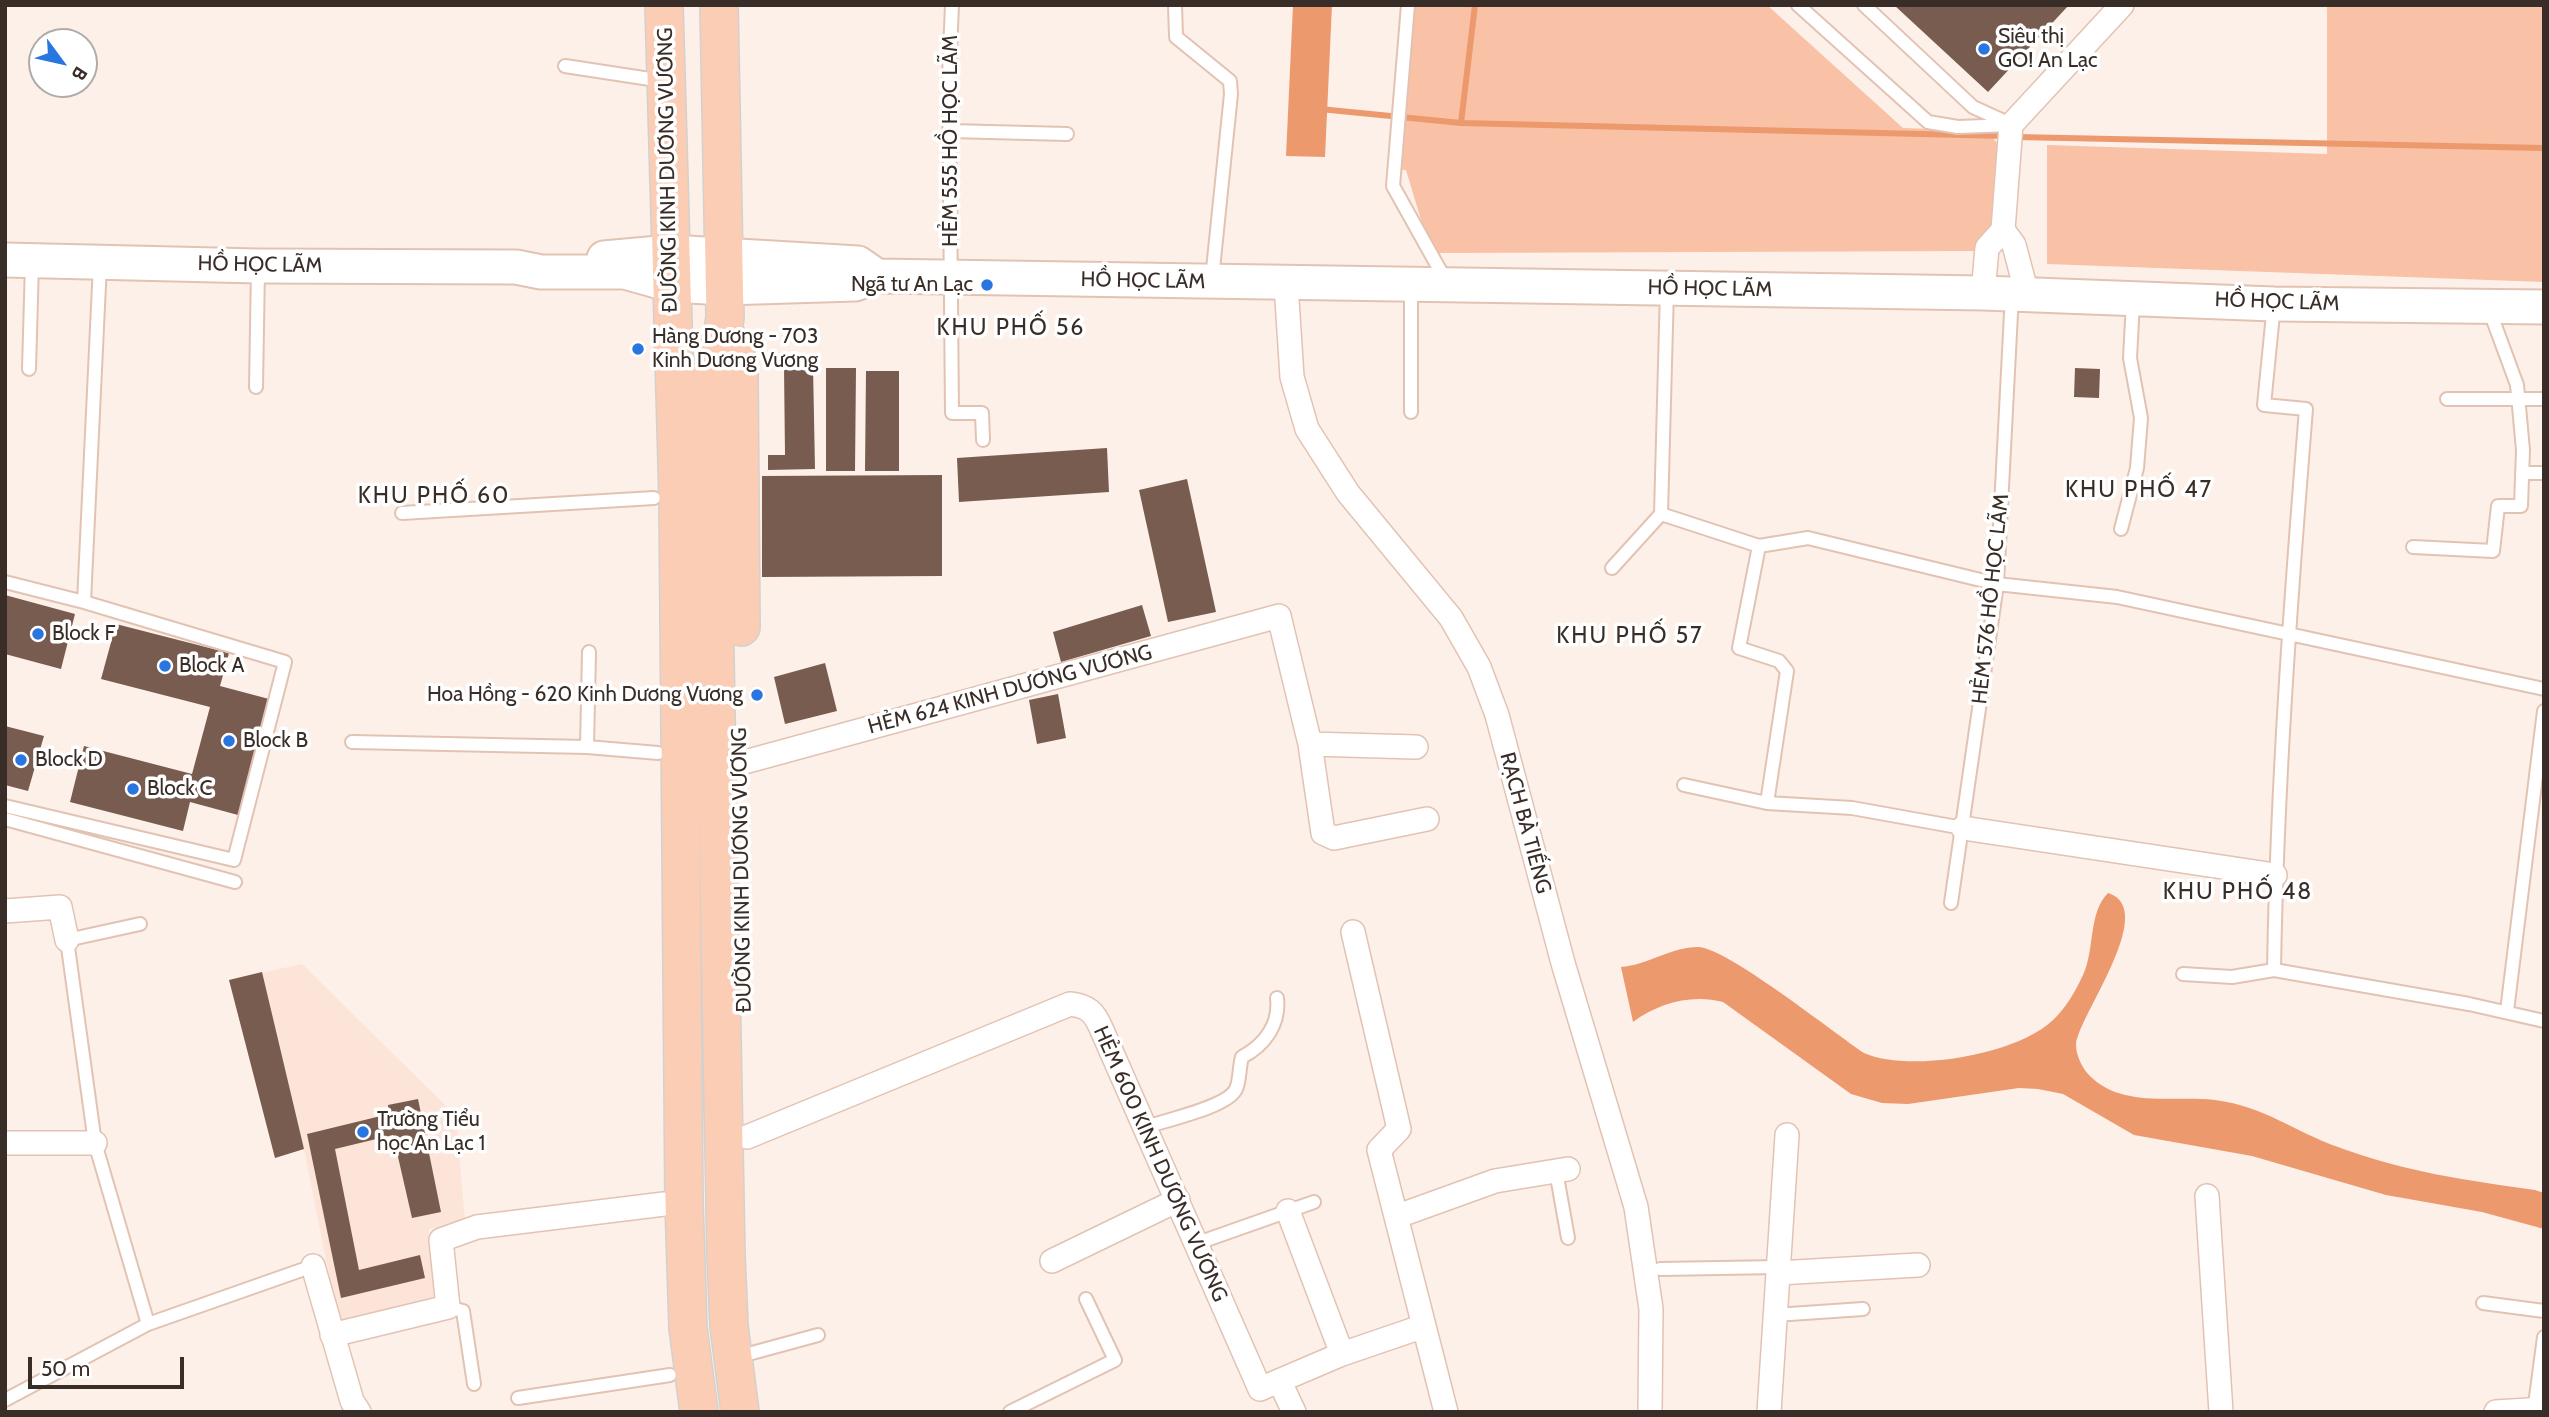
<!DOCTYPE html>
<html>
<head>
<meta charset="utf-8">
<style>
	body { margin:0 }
	#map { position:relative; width:2549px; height:1417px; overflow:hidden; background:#fdf0e9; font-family:Cabin,sans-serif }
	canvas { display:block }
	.frame { position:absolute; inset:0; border:7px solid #392d27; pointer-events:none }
	.north { position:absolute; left:28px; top:28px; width:70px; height:70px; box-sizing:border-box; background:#fff; border:2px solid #b0aba9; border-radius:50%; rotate:123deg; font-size:19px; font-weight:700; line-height:28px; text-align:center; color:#392d27 }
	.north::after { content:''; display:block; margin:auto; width:24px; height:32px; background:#2976e1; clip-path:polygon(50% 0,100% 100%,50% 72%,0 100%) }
	.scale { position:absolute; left:28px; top:1357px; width:156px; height:32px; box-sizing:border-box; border:4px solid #392d27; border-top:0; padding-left:9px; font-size:21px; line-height:24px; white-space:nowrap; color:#392d27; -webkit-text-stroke:5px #fff; paint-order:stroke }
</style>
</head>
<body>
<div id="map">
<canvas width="2549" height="1417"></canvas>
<div class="frame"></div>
<div class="north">B</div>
<div class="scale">50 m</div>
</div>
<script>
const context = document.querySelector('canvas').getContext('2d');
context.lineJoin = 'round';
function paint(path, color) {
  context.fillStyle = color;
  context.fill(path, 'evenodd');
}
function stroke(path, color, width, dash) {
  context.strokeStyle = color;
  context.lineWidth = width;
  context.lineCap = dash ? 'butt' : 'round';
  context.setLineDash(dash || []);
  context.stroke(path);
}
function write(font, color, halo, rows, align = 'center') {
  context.font = font + ' Cabin,sans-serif';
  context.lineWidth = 7;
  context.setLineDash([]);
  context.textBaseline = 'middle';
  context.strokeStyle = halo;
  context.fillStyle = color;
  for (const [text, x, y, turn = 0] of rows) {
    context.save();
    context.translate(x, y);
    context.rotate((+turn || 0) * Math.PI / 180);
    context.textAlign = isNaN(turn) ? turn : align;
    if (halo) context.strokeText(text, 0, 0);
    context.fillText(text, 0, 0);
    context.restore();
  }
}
const built = new Path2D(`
	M302 964 456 1116 465 1223 429 1229 437 1302 340 1331 304 1149 275 1158 229 980Z`);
const green = new Path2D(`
	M1403 5H1767L1903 128 1988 131 2002 150 1998 230 1979 251 1431 253 1406 170 1391 169Z
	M2327 5H2544V282L2047 264V145L2327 154Z`);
const water = new Path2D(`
	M1293 5H1332L1325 157 1286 156Z
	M2108 893C2160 909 2077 1018 2076 1045 2076 1055 2082 1067 2088 1074 2121 1109 2172 1095 2215 1100 2266 1107 2293 1131 2338 1147 2401 1171 2469 1181 2535 1190L2544 1193V1229L2482 1212 2386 1195 2252 1156 2134 1135 2063 1094 2038 1089 2019 1088 1908 1104 1882 1103 1851 1094 1723 1002C1691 994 1659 1003 1633 1022L1621 967C1648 965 1671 947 1698 947 1726 947 1834 1033 1864 1053 1909 1073 2017 1055 2053 1020 2066 1008 2076 990 2083 975 2095 950 2088 913 2108 893Z`);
const stream = new Path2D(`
	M1320 109 1461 123 2005 136
	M1461 123 1475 5
	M2016 137 2544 148`);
const building = new Path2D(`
	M1894 5H2069L1988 92Z
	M813 366 815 469 768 470V455H785L784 367Z
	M826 368H856L855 471H826Z
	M2075 368 2100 369 2099 398 2074 397Z
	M866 371H899V471H865Z
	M1107 448 1109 492 959 502 957 458Z
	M942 475V576L762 577V476Z
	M1187 479 1216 612 1168 622 1139 490Z
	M5 595 75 614 61 669 5 654Z
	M1142 605 1151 636 1061 662 1053 632Z
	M116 624 229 653 220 686 269 699 238 815 190 802 183 831 70 802 84 746 192 774 210 707 101 679Z
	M825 663 837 711 785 724 774 677Z
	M1058 694 1066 738 1037 744 1029 700Z
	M5 726 44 736 28 791 5 785Z
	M262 972 304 1149 275 1158 229 980Z
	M418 1099 441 1212 412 1218 393 1135 335 1149 359 1270 420 1255 425 1278 341 1298 307 1134 389 1114 388 1105Z`);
const service = new Path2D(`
	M952 5 949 74 952 413H982L983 440
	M1175 5 1176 37 1230 81 1231 94 1212 279
	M1408 5 1393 186 1446 281
	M1798 5 1928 122 1958 127 2011 125
	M1864 5 1973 107 2008 123
	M565 66 663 81
	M950 131 1067 134
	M1411 287V412
	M29 369 32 263
	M256 387 258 268
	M2447 399H2544
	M2522 473H2544
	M402 513 654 498
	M1661 514 1759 546 1808 538 1997 584 2117 597 2544 689
	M2121 529 2137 468 2141 418 2130 358 2133 302
	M1759 546 1739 648 1779 661 1787 671 1767 803
	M2413 547 2493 551 2498 506H2521L2523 450 2517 385 2489 309
	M1612 568 1661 514 1667 289
	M5 582 84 602 285 662 234 860 5 806
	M84 602 100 264
	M352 742 587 747 658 753
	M587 747 589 652
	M1684 785 1767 803 1852 808 1963 828
	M5 819 235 882
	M1951 903 1997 584 2012 294
	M140 924 67 940 95 1143 148 1324
	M2274 970C2277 783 2291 596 2306 409L2264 405 2274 304
	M2183 974 2232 977 2274 970 2469 1004 2544 1021
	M2507 1011 2544 711
	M1146 1127C1166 1120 1228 1107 1236 1089 1240 1081 1239 1067 1242 1057 1265 1045 1280 1024 1277 998
	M1556 1171 1568 1238
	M1195 1244 1314 1202
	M1660 1269 1779 1267
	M2483 1303 2544 1311
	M448 1307 463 1311 474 1384
	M1775 1315 1863 1309
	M752 1353 818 1335
	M518 1398 670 1375
	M5 1400 148 1324 313 1266
	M1010 1412 1115 1360 1086 1299
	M2534 1412 2544 1337`);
const minor = new Path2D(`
	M2003 230 2014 245 2027 294
	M1286 284 1292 377 1307 429 1348 493 1451 618 1479 667 1497 715 1563 963 1636 1207 1651 1309 1650 1412
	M1983 293 1987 248 2003 230 2011 125 2122 5
	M1310 744 1416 747
	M741 763 1279 616 1310 744 1323 833 1334 838 1427 819
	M1963 828 2275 875
	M5 911 60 907 67 940
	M1353 932 1399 1129 1379 1150 1446 1412
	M747 1137 1070 1004C1088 1006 1094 1012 1101 1028L1260 1389 1342 1354 1424 1326
	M5 1143H95
	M2207 1196 2221 1412
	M1288 1211 1342 1354
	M1398 1216 1495 1181 1568 1169
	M1052 1261 1178 1200
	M313 1266 352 1401 359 1412
	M1778 1273 1918 1265
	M332 1335 448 1307 441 1240 477 1227 664 1204
	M1280 1382 1294 1412
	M1769 1412 1787 1135
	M2496 1412 2544 1409`);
const secondary = new Path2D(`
	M604 258 670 252 858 263 874 274
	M5 260 258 266 516 267 541 272H625L671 285 725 288 855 284 877 276 1983 293 2274 304 2544 307`);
const primary = new Path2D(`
	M664 5 678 498 684 1202 688 1328 699 1412
	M719 5 725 317C723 342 710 362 710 388L726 1256 729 1326 740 1412
	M724 331 736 354 739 375 741 627`);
const markers = [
	[1984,49,7,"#2976e1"],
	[987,285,7,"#2976e1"],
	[638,349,7,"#2976e1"],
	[38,634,7,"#2976e1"],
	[165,666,7,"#2976e1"],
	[757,695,7,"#2976e1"],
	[229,741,7,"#2976e1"],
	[21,760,7,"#2976e1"],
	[133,789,7,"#2976e1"],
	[363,1132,7,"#2976e1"]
];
const poiNames = [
	["Siêu thị",1998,37],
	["GO! An Lạc",1998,61],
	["Ngã tư An Lạc",973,285,"right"],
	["Hàng Dương - 703",652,337],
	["Kinh Dương Vương",652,361],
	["Block F",52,634],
	["Block A",179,666],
	["Hoa Hồng - 620 Kinh Dương Vương",743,695,"right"],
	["Block B",243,741],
	["Block D",35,760],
	["Block C",147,789],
	["Trường Tiểu",377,1120],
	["học An Lạc 1",377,1144]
];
const streetNames = [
	["HẺM 555 HỒ HỌC LÃM",951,141,-90],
	["ĐƯỜNG KINH DƯƠNG VƯƠNG",668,170,-91],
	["HỒ HỌC LÃM",260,265,1],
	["HỒ HỌC LÃM",1143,281,1],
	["HỒ HỌC LÃM",1710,289,1],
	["HỒ HỌC LÃM",2277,302,2],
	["HẺM 576 HỒ HỌC LÃM",1991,599,-84],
	["HẺM 624 KINH DƯƠNG VƯƠNG",1010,690,-15],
	["RẠCH BÀ TIẾNG",1525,823,75],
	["ĐƯỜNG KINH DƯƠNG VƯƠNG",742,870,-91],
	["HẺM 600 KINH DƯƠNG VƯƠNG",1160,1164,66]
];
const neighbourhoodNames = [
	["KHU PHỐ 56",1011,328],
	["KHU PHỐ 47",2139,490],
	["KHU PHỐ 60",434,496],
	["KHU PHỐ 57",1630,636],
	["KHU PHỐ 48",2238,892]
];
paint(built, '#fce4d8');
paint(green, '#f9c1a5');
paint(water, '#ec996e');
stroke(stream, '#ec996e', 6);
paint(building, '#775c4f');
stroke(service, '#e2c3b3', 16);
stroke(minor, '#e2c3b3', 26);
stroke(secondary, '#e2c3b3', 37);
stroke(primary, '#d3d1cf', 40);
stroke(service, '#fff', 12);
stroke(minor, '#fff', 23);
stroke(secondary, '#fff', 33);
stroke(primary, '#fbcdb5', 37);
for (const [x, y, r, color] of markers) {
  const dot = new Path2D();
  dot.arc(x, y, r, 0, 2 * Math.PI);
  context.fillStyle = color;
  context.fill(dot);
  stroke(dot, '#fff', 2.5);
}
write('21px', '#392d27', '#fff', poiNames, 'left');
write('21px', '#392d27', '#fff', streetNames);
context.letterSpacing = '2px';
write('23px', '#392d27', '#fff', neighbourhoodNames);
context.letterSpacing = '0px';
</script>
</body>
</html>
